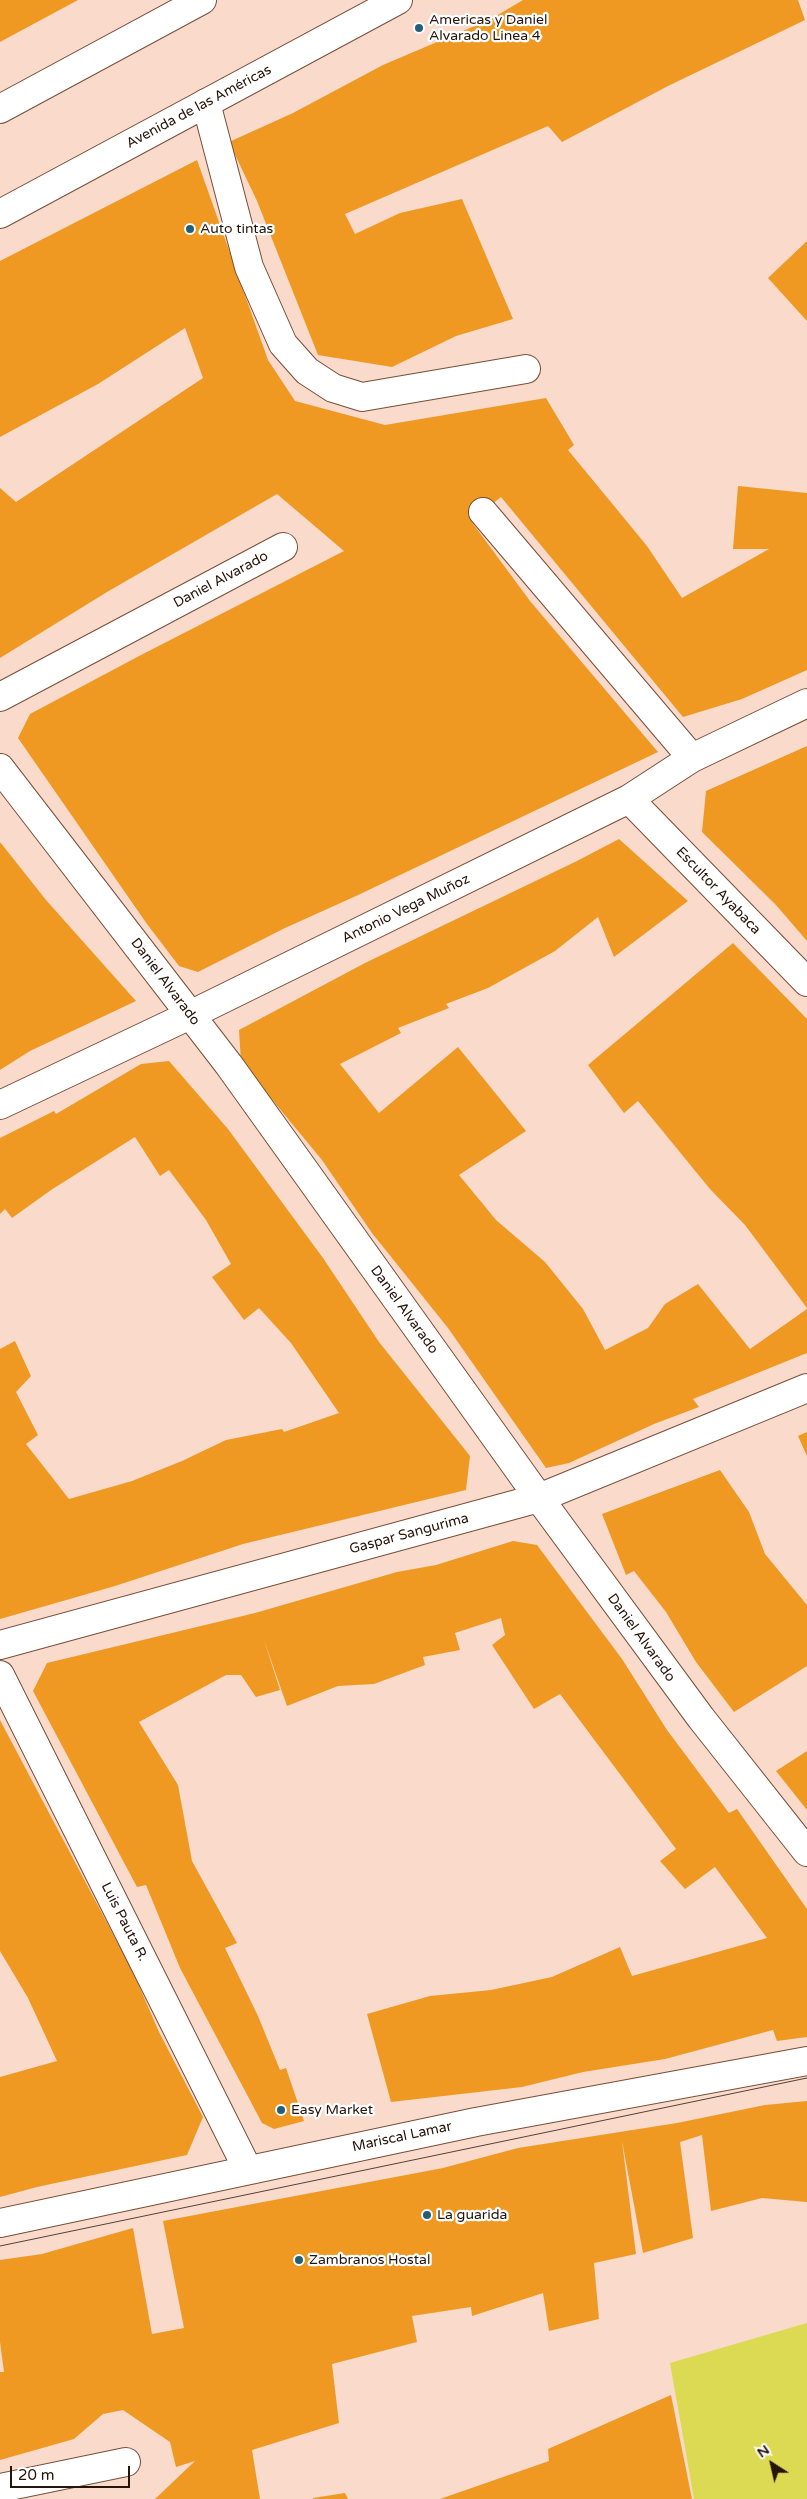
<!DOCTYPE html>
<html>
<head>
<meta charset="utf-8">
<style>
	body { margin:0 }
	#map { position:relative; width:807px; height:2499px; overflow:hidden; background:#f9dacb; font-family:"Varela Round",sans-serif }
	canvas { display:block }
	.north { position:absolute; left:747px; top:2439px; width:50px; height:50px; -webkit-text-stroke:4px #fff; paint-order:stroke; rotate:325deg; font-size:14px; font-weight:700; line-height:20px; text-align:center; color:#26140b }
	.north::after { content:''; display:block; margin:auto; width:18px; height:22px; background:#26140b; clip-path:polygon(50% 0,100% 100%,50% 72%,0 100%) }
	.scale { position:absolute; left:10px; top:2466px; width:120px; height:22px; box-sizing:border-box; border:2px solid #26140b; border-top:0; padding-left:6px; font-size:15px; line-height:18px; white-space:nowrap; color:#26140b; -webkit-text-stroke:4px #fff; paint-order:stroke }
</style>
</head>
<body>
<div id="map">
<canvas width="807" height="2499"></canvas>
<div class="north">N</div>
<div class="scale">20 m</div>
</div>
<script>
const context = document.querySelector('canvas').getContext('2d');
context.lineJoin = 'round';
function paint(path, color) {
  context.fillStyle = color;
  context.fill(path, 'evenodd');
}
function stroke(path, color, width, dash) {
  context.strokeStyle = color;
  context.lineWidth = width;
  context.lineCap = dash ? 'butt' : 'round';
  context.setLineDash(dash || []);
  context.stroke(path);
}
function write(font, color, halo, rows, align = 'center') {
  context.font = font + ' "Varela Round",sans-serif';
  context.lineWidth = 4.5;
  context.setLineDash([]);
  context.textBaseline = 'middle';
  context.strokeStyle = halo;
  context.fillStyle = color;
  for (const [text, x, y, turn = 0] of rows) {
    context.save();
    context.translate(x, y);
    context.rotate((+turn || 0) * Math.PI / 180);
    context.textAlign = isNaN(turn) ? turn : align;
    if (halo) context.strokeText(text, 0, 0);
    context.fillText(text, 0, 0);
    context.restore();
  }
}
const green = new Path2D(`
	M807 2323V2499H694L670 2363Z`);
const building = new Path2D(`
	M0 0H78L0 42Z
	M523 0H798L805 20 668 86 562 142 548 126 345 214 355 234 400 213 462 199 513 319 456 336 392 367 318 355 257 201 229 142 293 113 383 65 491 19Z
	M197 160 268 360 295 401 385 425 546 398 574 445 568 450 647 546 682 598 769 549H733L738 486 807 493V670L742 699 683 717 501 497 471 521 530 601 658 752 356 896 285 928 198 972 179 966 147 924 18 738 30 714 141 655 344 551 277 494 107 592 0 658V488L16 502 203 378 185 328 98 384 0 437V261Z
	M807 241V321L768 278Z
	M807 746V941L776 905 702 832 706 791Z
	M619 839 688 901 614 957 598 917 555 951 488 988 446 1004 449 1008 398 1028 401 1033 340 1064 379 1113 458 1047 526 1131 459 1175 496 1220 545 1262 583 1309 605 1350 648 1328 665 1304 698 1284 750 1349 807 1309V1353L693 1399 699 1407 654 1424 569 1463 546 1468 448 1328 372 1233 322 1160 241 1062 239 1030 365 963 577 861Z
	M0 842 46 900 136 1001 30 1051 0 1070Z
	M733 943 807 1019V1308L745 1225 710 1189 638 1101 624 1113 588 1065Z
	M169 1061 228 1129 323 1258 379 1342 470 1456 466 1490 243 1544 115 1586 0 1619V1349L15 1341 31 1376 16 1392 38 1435 26 1444 69 1499 132 1481 182 1461 226 1440 282 1429 284 1432 339 1413 291 1343 259 1308 244 1320 212 1277 231 1264 206 1220 169 1170 160 1176 135 1137 51 1190 12 1218 5 1209 0 1214V1138L54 1111 56 1114 141 1064Z
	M807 1432V1456L798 1436Z
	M720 1470 749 1512 765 1554 807 1605V1666L734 1712 696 1662 666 1612 634 1571 626 1575 602 1514Z
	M513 1541 537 1545 622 1659 667 1730 729 1813 737 1809 807 1909V2037L777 2041 773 2030 665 2059 583 2072 522 2087 391 2102 367 2014 430 1996 491 1990 552 1977 620 1947 632 1976 767 1938 715 1867 685 1889 660 1861 676 1849 560 1694 534 1709 492 1645 505 1635 501 1618 455 1633 460 1650 423 1657 425 1665 374 1684 338 1686 287 1706 264 1640 280 1690 256 1697 241 1675H226L139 1722 178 1785 192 1861 237 1943 225 1948 258 2016 280 2070 286 2068 304 2121 274 2129 262 2123 180 1968 146 1885 137 1887 33 1691 47 1663 255 1613 397 1572 436 1565Z
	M0 1720 133 1972 159 2032 203 2117 187 2155 37 2187 0 2197V2077L57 2061 28 1998 0 1951Z
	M807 1751V1810L776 1771Z
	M807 2101V2202L762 2198 711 2211 702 2135 680 2142 693 2238 643 2253 622 2141 636 2254 594 2263 599 2319 549 2331 543 2293 472 2316 471 2307 412 2316 417 2342 332 2364 339 2423 252 2450 260 2499H155L195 2461 176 2467 170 2442 123 2410 103 2414 74 2439 0 2460V2372H4L0 2342V2260L42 2254 133 2228 152 2334 184 2328 163 2221 443 2168 518 2148 677 2123 765 2105Z
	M671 2395 692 2499H440L549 2461 548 2449Z
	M345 2493 348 2499H313V2498Z`);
const street = new Path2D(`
	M206 103 249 267 283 344 307 371 333 388 362 397 526 369
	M483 512 692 758
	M0 697 283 547
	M0 768 229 1065 539 1498 701 1718 807 1852
	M629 799 807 982
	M0 1105 190 1015 629 799 692 758 807 703
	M0 1645 539 1498 807 1388
	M0 1675 248 2170
	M0 2223 476 2122 807 2061
	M0 2488 126 2462`);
const primary = new Path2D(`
	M0 109 202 0
	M0 214 398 0`);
const tram = new Path2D(`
	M0 2246 807 2078`);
const markers = [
	[419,28,5,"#245f77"],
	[190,229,5,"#245f77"],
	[281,2110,5,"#245f77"],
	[427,2215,5,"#245f77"],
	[299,2260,5,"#245f77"]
];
const poiNames = [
	["Americas y Daniel",429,20],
	["Alvarado Linea 4",429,36],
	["Auto tintas",200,229],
	["Easy Market",291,2110],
	["La guarida",437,2215],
	["Zambranos Hostal",309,2260]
];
const streetNames = [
	["Avenida de las Américas",199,107,-28],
	["Daniel Alvarado",221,580,-28],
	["Escultor Ayabaca",718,891,46],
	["Antonio Vega Muñoz",406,909,-26],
	["Daniel Alvarado",165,982,53],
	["Daniel Alvarado",404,1310,54],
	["Gaspar Sangurima",409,1534,-15],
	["Daniel Alvarado",641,1638,54],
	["Luis Pauta R.",124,1922,63],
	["Mariscal Lamar",402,2137,-12]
];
paint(green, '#dcd952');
paint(building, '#ef9923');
stroke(street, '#794e38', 30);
stroke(primary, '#794e38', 30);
stroke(street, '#fff', 28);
stroke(primary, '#fff', 28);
stroke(tram, '#564137', 1);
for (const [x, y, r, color] of markers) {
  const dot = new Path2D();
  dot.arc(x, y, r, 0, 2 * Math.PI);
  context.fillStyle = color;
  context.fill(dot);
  stroke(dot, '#fff', 2);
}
write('14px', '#26140b', '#fff', poiNames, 'left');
write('14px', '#26140b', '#fff', streetNames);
</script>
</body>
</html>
